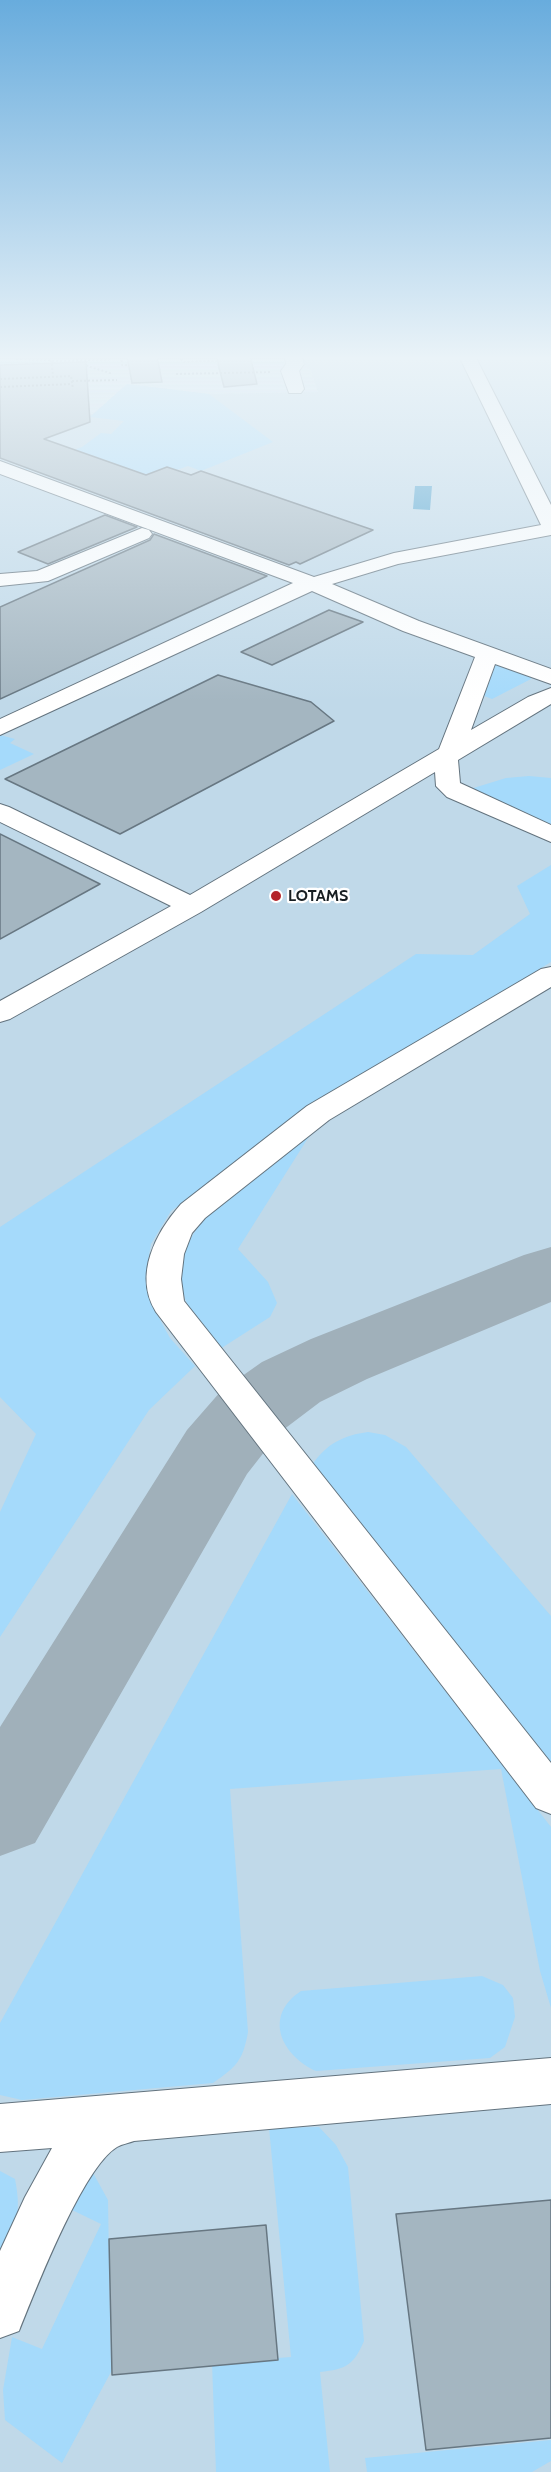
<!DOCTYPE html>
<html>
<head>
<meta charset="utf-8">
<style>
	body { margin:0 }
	canvas { display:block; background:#d1e4f0 }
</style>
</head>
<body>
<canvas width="551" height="2472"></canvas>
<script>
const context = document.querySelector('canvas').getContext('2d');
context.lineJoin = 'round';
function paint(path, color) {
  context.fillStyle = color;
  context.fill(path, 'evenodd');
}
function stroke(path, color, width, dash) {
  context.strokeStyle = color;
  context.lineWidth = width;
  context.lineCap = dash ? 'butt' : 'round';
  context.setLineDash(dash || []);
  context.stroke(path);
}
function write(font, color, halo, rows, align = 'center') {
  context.font = font + ' Cabin,sans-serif';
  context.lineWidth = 4.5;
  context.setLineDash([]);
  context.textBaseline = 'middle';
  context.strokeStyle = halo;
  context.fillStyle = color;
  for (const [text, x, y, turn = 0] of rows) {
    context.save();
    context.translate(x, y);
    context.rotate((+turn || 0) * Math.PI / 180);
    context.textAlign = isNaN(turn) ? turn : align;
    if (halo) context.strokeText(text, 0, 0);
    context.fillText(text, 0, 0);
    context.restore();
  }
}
const built = new Path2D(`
	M302 356H551V2472H0V398L69 416 93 414 127 384 209 394 318 392 311 371 306 367Z`);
const green = new Path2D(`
	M127 384 209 394 273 442 201 471 188 466 177 470 167 467 146 475 78 451 25 471 22 470 82 447 101 433 111 434 124 421 90 417Z
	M496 662 531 676V679L496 697 492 699 484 696Z
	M0 735 15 739 10 743 34 754 0 770Z
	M529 776 551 778V828L467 790 506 778Z
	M551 865V962L337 1093 171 1211 151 1244 147 1267 152 1305 170 1338 195 1366 149 1410 0 1637V1512L36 1434 0 1397V1227L416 954 473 955 530 914 517 886Z
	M320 1119 238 1249 268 1282 277 1303 270 1317 220 1349C208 1333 189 1315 184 1295 169 1226 230 1200 274 1164 291 1151 305 1134 320 1119Z
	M368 1432 385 1435 406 1447 551 1616V1765L312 1465C326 1444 344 1435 368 1432Z
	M292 1494 551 1827V2008L540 1971 501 1769 230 1789 248 2032C243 2061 236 2067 213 2083L22 2100 0 2095V2023Z
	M482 1976 503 1985 513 1998 515 2017 505 2047 490 2058 316 2071C281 2055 263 2016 301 1991Z
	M319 2127 336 2145 348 2167 364 2341C353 2366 346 2369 320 2372L330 2472H216L212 2363 291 2357 269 2128Z
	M0 2171 15 2179C22 2216 16 2221 0 2254Z
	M92 2171 108 2200 111 2372 62 2463 5 2420 3 2390 12 2337 42 2349 101 2224 72 2210Z
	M551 2440V2461L532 2472H367L365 2458Z`);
const water = new Path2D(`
	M415 486H432L430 510 413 509Z`);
const taxiway = new Path2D(`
	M551 1247V1302L367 1379 320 1402 279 1433 247 1474 35 1843 0 1856V1727L187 1430 221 1391 262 1362 311 1339 524 1255Z`);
const building = new Path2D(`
	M127 356H157L162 382 132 383Z
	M216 356H250L257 384 224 387Z
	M86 362 90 422 44 439 146 475 167 467 191 475 201 471 373 530 300 564 296 562 289 565 0 458V365Z
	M105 515 137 527 48 564 18 552Z
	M154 534 267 576 0 699V607L150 540Z
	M329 610 363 622 272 665 241 652Z
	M218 675 311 702 334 721 120 834 5 779Z
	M0 834 100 884 0 939Z
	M551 2200V2438L426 2450 396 2214Z
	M266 2225 278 2360 112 2375 109 2239Z`);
const path = new Path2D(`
	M51 356 53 377
	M121 356 122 365H129
	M178 356 184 362 217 361
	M86 357 87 366 110 373V375
	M0 358 52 360
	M52 361 112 359
	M176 374 271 372
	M0 379 71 376 73 389
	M72 381 117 380
	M0 387 72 384`);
const minor = new Path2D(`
	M285 356H301L304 364 299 371 304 389 301 393H289L281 371 286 364Z
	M459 356H475L551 505V535L398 564 332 584 419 621 551 669V684L495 664 471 730 528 697 551 688V704L458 760 460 783 551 825V842L447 797 436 786 435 772 201 912 10 1019 0 1022V1001L171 906 0 822V804L9 807 190 895 439 749 475 657 403 631 312 591 0 735V719L293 583 0 474V461L314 577 394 553 541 525Z
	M142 528 149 530 152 534 149 538 48 581 0 586V574L37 571Z
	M551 967V987L329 1120 205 1218 192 1233 184 1254 181 1279 184 1301 551 1763V1814L536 1808 156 1312C133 1275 156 1232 181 1204L307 1106 541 969Z
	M551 2058V2104L134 2141C129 2143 122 2144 117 2147 83 2167 35 2291 19 2331L0 2338V2251L25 2197 52 2148 0 2152V2104Z`);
const markers = [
	[276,896,6,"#b42429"]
];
const poiNames = [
	["LOTAMS",288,896]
];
paint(built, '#c0d9e9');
paint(green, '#a5dafb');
paint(water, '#499fcd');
paint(taxiway, '#a0b0ba');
paint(building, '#a4b6c1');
stroke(building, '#677782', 1.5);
stroke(minor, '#63737e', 2);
stroke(path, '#6c7980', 2, [2, 2]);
paint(minor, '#fff');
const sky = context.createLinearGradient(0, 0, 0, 702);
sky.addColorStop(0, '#68acdd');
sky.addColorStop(0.51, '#eaf3f8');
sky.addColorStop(1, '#eaf3f800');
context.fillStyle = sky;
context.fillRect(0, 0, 551, 702);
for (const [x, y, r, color] of markers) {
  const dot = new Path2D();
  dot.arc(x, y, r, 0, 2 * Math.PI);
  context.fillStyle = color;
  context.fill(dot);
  stroke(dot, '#fff', 2);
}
write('bold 16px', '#171e22', '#fff', poiNames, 'left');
</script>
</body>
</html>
